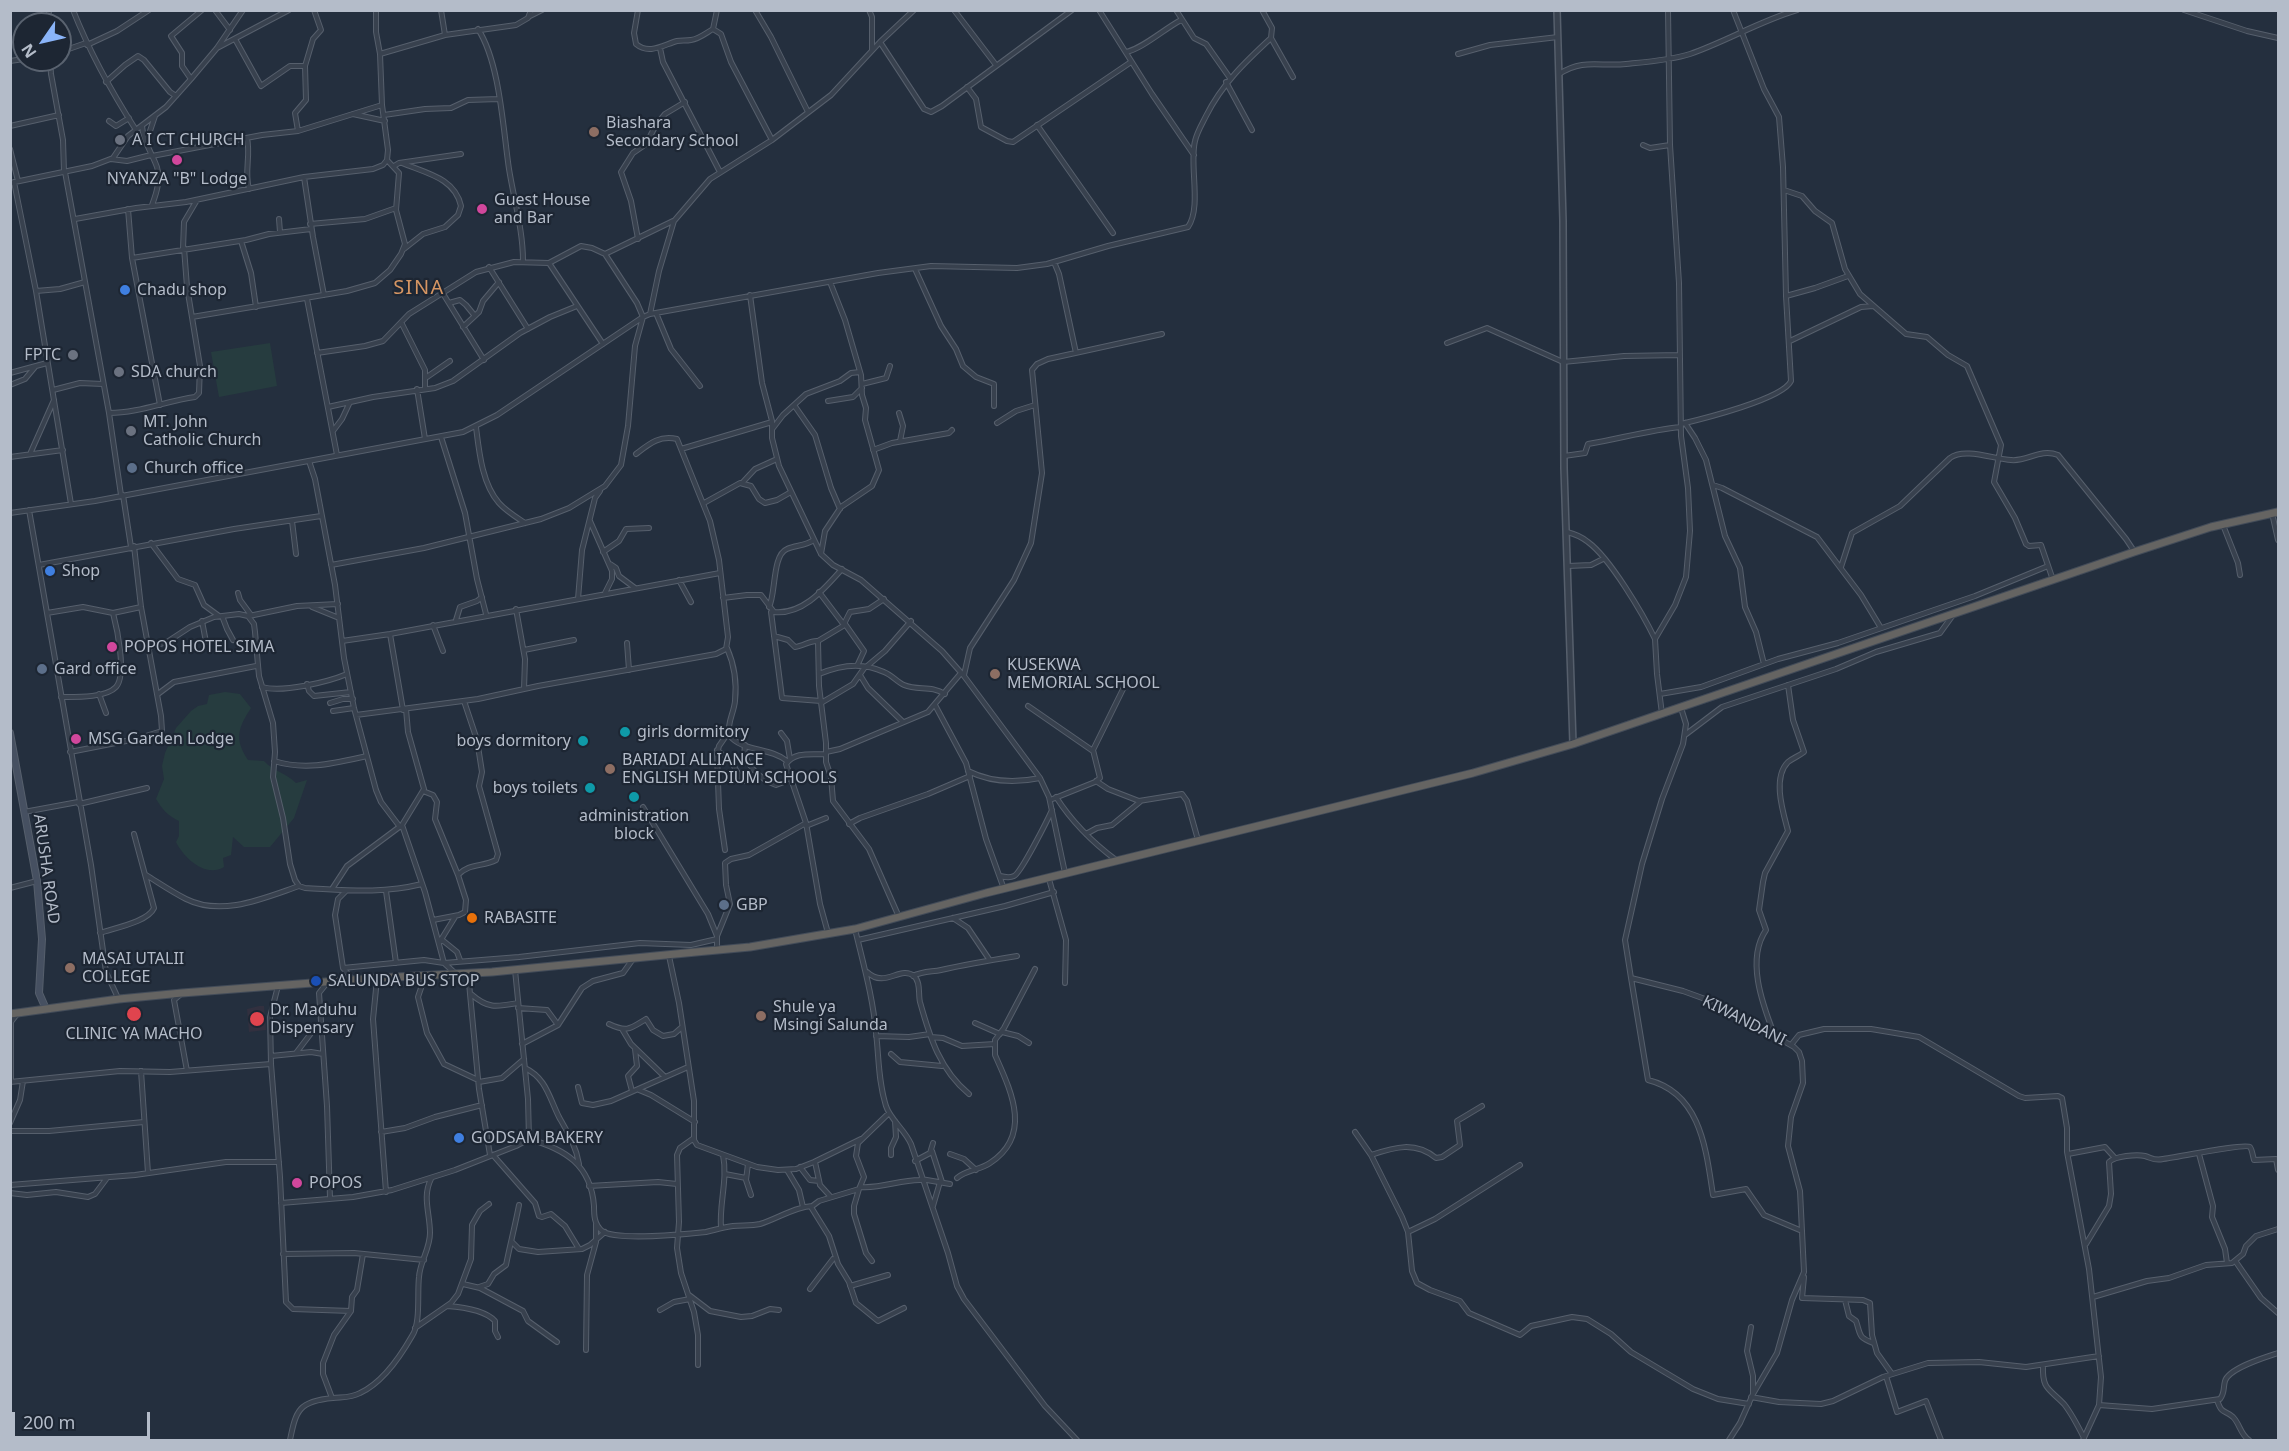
<!DOCTYPE html>
<html>
<head>
<meta charset="utf-8">
<style>
	body { margin:0 }
	#map { position:relative; width:2289px; height:1451px; overflow:hidden; background:#242f3e; font-family:"Noto Sans",sans-serif }
	canvas { display:block }
	.frame { position:absolute; inset:0; border:12px solid #b4bcc9; pointer-events:none }
	.north { position:absolute; left:12px; top:12px; width:60px; height:60px; box-sizing:border-box; background:#1d2633; border:2px solid #59626f; border-radius:50%; rotate:236deg; font-size:16px; font-weight:700; line-height:24px; text-align:center; color:#b4bcc9 }
	.north::after { content:''; display:block; margin:auto; width:21px; height:27px; background:#8ab4f8; clip-path:polygon(50% 0,100% 100%,50% 72%,0 100%) }
	.scale { position:absolute; left:12px; top:1412px; width:138px; height:27px; box-sizing:border-box; border:3px solid #b4bcc9; border-top:0; padding-left:8px; font-size:18px; line-height:21px; white-space:nowrap; color:#b4bcc9; -webkit-text-stroke:4px #1d2633; paint-order:stroke }
</style>
</head>
<body>
<div id="map">
<canvas width="2289" height="1451"></canvas>
<div class="frame"></div>
<div class="north">N</div>
<div class="scale">200 m</div>
</div>
<script>
const context = document.querySelector('canvas').getContext('2d');
context.lineJoin = 'round';
function paint(path, color) {
  context.fillStyle = color;
  context.fill(path, 'evenodd');
}
function stroke(path, color, width, dash) {
  context.strokeStyle = color;
  context.lineWidth = width;
  context.lineCap = dash ? 'butt' : 'round';
  context.setLineDash(dash || []);
  context.stroke(path);
}
function write(font, color, halo, rows, align = 'center') {
  context.font = font + ' "Noto Sans",sans-serif';
  context.lineWidth = 4.5;
  context.setLineDash([]);
  context.textBaseline = 'middle';
  context.strokeStyle = halo;
  context.fillStyle = color;
  for (const [text, x, y, turn = 0] of rows) {
    context.save();
    context.translate(x, y);
    context.rotate((+turn || 0) * Math.PI / 180);
    context.textAlign = isNaN(turn) ? turn : align;
    if (halo) context.strokeText(text, 0, 0);
    context.fillText(text, 0, 0);
    context.restore();
  }
}
const medical = new Path2D(`
	M259 1006H264L266 1030 249 1032 247 1009Z`);
const green = new Path2D(`
	M270 343 277 386 219 397 211 352Z
	M225 692 240 694 251 708C238 728 234 739 248 760L264 761C273 771 286 773 296 783L307 780 294 818 270 847H244L233 837 231 855 223 858 224 867C205 878 184 858 176 842L179 836V821C168 816 162 809 156 799L164 779 162 766 165 753 176 728 191 711 198 706 207 704 209 695Z`);
const minor = new Path2D(`
	M73 10C90 53 111 91 136 130
	M215 10 230 30
	M441 10 445 35
	M638 10 634 33 636 44C649 55 663 45 677 41 681 40 686 41 691 40 699 39 706 33 713 29L717 10
	M755 10 771 37 808 112
	M869 10 872 17V50
	M954 10 996 65
	M1099 10 1152 94 1194 155
	M1176 10 1194 38 1206 44 1230 78
	M1262 10 1272 28 1271 38 1293 77
	M2184 10 2247 31 2278 38
	M530 16 542 10
	M48 24 49 10
	M478 29C500 63 503 129 509 169 514 200 523 230 523 261
	M713 29 721 34 731 62 772 140
	M60 38 65 50
	M235 39 261 86 290 66H305
	M880 42 924 109 931 112 942 106 1072 10
	M87 45 117 31 149 10
	M217 48 289 10
	M660 48 663 62 720 172
	M60 52 86 43
	M1126 52C1142 49 1164 29 1181 20
	M380 54 445 35 516 25 528 18 531 10
	M1458 54 1490 45 1558 37
	M50 60 51 74 63 140 64 172
	M10 61 24 59
	M1559 74C1584 58 1600 67 1626 64 1646 62 1672 60 1690 54 1727 41 1760 21 1797 10
	M191 79 182 66V53L171 36 202 10
	M106 82 125 65 138 56 144 60 170 92 176 96
	M1226 82 1252 130
	M967 87 976 99 981 127 1007 141 1013 142 1131 62
	M353 114 385 121
	M384 115 425 109 451 108 468 100 499 99
	M109 121 116 126 129 118
	M1037 125 1113 233
	M10 126 59 115
	M142 126C143 140 150 150 155 162 162 176 157 192 152 205
	M298 131 295 113 306 100 305 66 313 39 321 30 314 10
	M247 138C251 156 244 171 249 189
	M146 143 155 116
	M1643 145 1650 148 1670 145
	M10 149 18 181
	M152 156 262 135 298 131 382 105
	M111 159 127 161 151 155
	M402 163C426 173 455 178 461 206L458 215 445 227 423 234 404 249
	M394 166 399 163 461 154
	M65 172 109 413 121 495
	M304 177 313 237 324 295
	M14 182 36 291 71 504
	M10 183 92 166 113 158 128 136 166 107 191 79 217 48 243 10
	M1784 190 1802 196 1815 211 1832 223 1845 269 1860 294 1906 334 1927 337 1948 355 1967 366 2001 445 1994 482 2015 518 2026 544 2029 546 2041 545 2053 580
	M128 209 132 258 160 405
	M75 219 136 208 186 202 304 177 373 169 383 165 387 160 388 150 382 105 380 54 376 32V10
	M279 219 280 232
	M310 224 365 219 396 208
	M638 239 631 201 621 172 633 153 646 144 656 125 665 114 685 102
	M241 241 251 273 256 307
	M183 249 184 222 197 200
	M605 254 673 221
	M132 258 246 240 269 234 311 229
	M1054 262 1059 274 1076 353
	M549 263 603 344
	M489 267 528 329
	M915 269 941 326 956 349 963 366 976 377 994 384V406
	M36 291 60 289 85 282
	M442 292 484 360
	M750 295 762 383 772 421V438L779 466 821 554 833 565 861 580 942 651 964 676 1040 778 1049 797 1065 873
	M1786 296 1815 288 1848 276
	M307 299 337 455
	M449 303 460 300 466 305 475 316
	M656 313 671 349 700 386
	M650 314 659 271 674 221 710 179 772 140 831 95 880 42 914 10
	M192 317 347 291 375 283 390 270 401 254 405 244 396 210 399 173 387 160
	M402 324 425 370V388
	M463 327 479 312 483 301 499 282
	M1790 341 1861 307 1873 306
	M1447 343 1487 328 1563 362 1624 356 1680 355
	M317 353 365 346 383 341 409 314 476 272 514 262 549 263 581 246 592 248 605 254 637 303 643 317 635 346 628 426 621 465 605 486 569 508 541 519 424 548 331 565
	M10 373 47 363
	M427 377 450 361
	M862 384 886 378 890 366
	M10 385 25 379 35 367
	M417 389 425 439
	M53 390 80 383 103 384
	M828 401 853 397 862 388
	M794 405 815 435 831 488 840 509
	M328 407 373 397 435 388 453 381 520 333 550 317 577 306
	M109 413C139 413 166 401 195 397L199 393 200 366 187 287 184 248
	M899 413 903 426 900 441
	M997 423 1016 411 1035 405
	M1685 423 1695 438 1706 460 1725 536 1740 568 1745 607 1756 632 1764 664
	M1681 424C1702 419 1783 399 1791 381L1786 296 1783 167 1779 117 1764 89 1733 10
	M476 427C479 451 482 484 499 503 506 511 516 517 525 523
	M773 428 783 415 806 394 840 381 851 373 860 372
	M333 431 342 419 350 402
	M441 437 465 513 477 579 486 614
	M681 449 772 422
	M873 450 892 443 949 433 952 430
	M30 454 54 400
	M1564 456 1585 453 1588 444C1619 439 1649 430 1681 427
	M10 457 63 450
	M309 461 315 479 335 585 344 658 354 708 376 790 381 802 400 827
	M742 483 755 469 777 459
	M1713 485 1722 488 1817 537 1861 595 1881 628
	M123 495 131 547
	M704 503 740 483 751 486 759 499 765 503 777 500 791 492
	M29 510 91 865 106 972 118 998
	M10 513 95 501 463 432 497 415 643 317 650 314 878 273 931 266 1017 268 1047 264 1108 246 1188 227C1202 207 1189 165 1195 141 1197 132 1202 124 1206 116 1222 84 1245 62 1271 38
	M2272 513 2278 540
	M292 521 296 554
	M590 521 612 571V579L605 593
	M2223 525 2238 563 2240 575
	M1567 532C1575 534 1582 537 1588 542 1610 558 1643 614 1655 639
	M151 543 178 579 195 585 204 605 219 616
	M603 552 619 541 626 529 649 528
	M821 554 825 531 841 507 872 486 879 470 865 420 866 408 862 395 861 375 845 320 830 282
	M610 564 616 568 619 576 635 588
	M39 565 234 529 321 516
	M1568 566 1591 565 1603 559
	M1841 567 1852 533 1900 506 1950 458C1964 447 1994 459 2011 460 2027 462 2040 448 2058 455L2126 539 2134 551
	M679 580 691 602
	M819 592 844 625
	M238 593 240 600 251 615
	M723 598 747 595H761L774 612C803 615 824 589 842 569
	M578 599 582 550 595 498 600 491
	M884 599 869 609 850 612 843 626 818 641 819 686 826 743V762L831 777 833 801 869 849 899 917
	M312 607 339 618
	M769 607C776 594 772 555 787 549 796 545 805 546 814 540
	M516 609 525 659 524 689
	M771 612 782 698 821 701
	M47 613 83 607 113 613 141 607
	M222 616 227 629 233 640
	M249 616 297 606 338 604
	M456 620 460 607 477 601 482 597
	M202 621 206 642
	M845 624 864 651 857 666
	M433 625 443 651
	M390 634 403 710
	M774 636 788 640 795 647C804 646 810 640 818 641
	M342 641 390 634 720 573
	M627 643 629 670
	M149 647 167 642 190 627 214 617 239 614 248 616 254 624 255 632 259 676 273 723 275 752 273 777 283 818 290 864 295 880 299 886 305 888C347 890 381 894 422 884
	M727 648C734 664 737 683 735 701 734 713 727 722 729 735 742 752 770 747 787 761
	M524 650 574 640
	M866 667 885 651 911 621
	M819 674C840 665 863 662 884 672 892 675 897 682 904 685 918 691 931 685 945 694
	M860 675 868 688 903 722
	M964 675 970 648 1014 580 1031 543 1042 473 1032 370 1037 364 1048 359 1162 334
	M307 684 309 691 314 696 351 692
	M262 687C282 693 328 682 347 674
	M99 694 106 713
	M158 694 174 682 256 666
	M1660 694 1701 687 1778 659 1838 643 1975 596 2048 566
	M61 697C75 697 106 698 116 687 127 675 117 628 113 613
	M330 703 343 699H353
	M821 703 853 684 865 667
	M935 705 966 763 986 839 1004 889
	M1028 706 1093 751
	M1681 708 1686 724 1683 744 1662 799 1642 864 1625 940 1631 978 1683 991 1716 1003 1794 1047 1799 1052 1802 1061 1803 1083 1791 1117 1788 1146 1800 1191 1804 1272 1792 1300 1777 1353 1753 1394 1740 1423 1729 1440
	M333 711 354 708
	M1662 714 1657 674 1655 639 1675 605 1686 577 1690 531 1688 488 1681 436 1679 283 1670 145 1668 10
	M356 715 478 699 538 686 716 654 726 649 728 637 719 560 710 521 681 449 677 439C659 435 649 444 636 454
	M781 733 787 741 790 759
	M1685 735 1722 707 1836 669 1876 652 1940 633 1953 615
	M745 745C741 762 761 780 776 785L784 782 790 777
	M717 750 732 763 742 780 746 781 759 775
	M70 752 136 739 162 731 161 716 141 607 134 546
	M826 752 840 749 928 712 961 673
	M825 754C812 755 795 751 786 764L806 823 820 904 828 933
	M274 761C306 771 335 763 367 756
	M968 771C990 782 1016 783 1040 778
	M1096 781 1108 789 1139 801 1182 794 1187 801 1198 840
	M423 791 433 795 437 802 435 819 458 875
	M1056 797C1072 822 1092 842 1116 860
	M1050 800 1095 782 1100 778 1093 750 1127 681
	M79 804 147 788
	M643 807 708 914 717 936V950
	M24 812 78 802
	M849 824 860 818 928 794 970 776
	M402 825 425 892 444 963 456 974
	M806 826 826 818
	M1086 834 1097 828 1112 825 1141 801
	M725 850 719 809 717 754 719 746 728 733
	M146 875C159 883 172 892 186 899 222 917 264 898 299 886
	M1000 876C1004 877 1010 878 1014 876 1021 873 1048 819 1052 810
	M1049 879 1066 940 1065 983
	M10 888 37 881
	M332 889 347 866 402 825 424 789 408 732 406 709
	M346 891 338 899 335 915 343 968 353 980
	M386 891 396 963
	M953 918 968 928 989 959
	M433 920 459 915 465 912 466 900 458 875C469 863 483 867 496 860L498 854 479 786 482 772 477 740 464 701
	M855 929C863 963 873 997 876 1033 879 1057 878 1081 886 1106 890 1119 905 1130 911 1144L948 1253 957 1286 964 1299 1045 1406 1077 1440
	M100 933C114 928 148 922 154 908L134 834
	M717 936 730 904 726 885 725 863 731 859 749 855 806 823
	M441 939 457 952 460 960
	M858 940 1005 906 1054 892
	M439 943 455 917
	M669 956 679 1003 694 1101V1140L697 1145 757 1167 778 1170 796 1169 814 1162 861 1139
	M343 968 424 960 444 963 519 957 640 943 691 945 717 939
	M867 972C885 989 900 965 914 976 921 982 918 994 920 1002 930 1038 940 1070 969 1094
	M477 974 469 982 470 994 479 1089 490 1155
	M425 976 418 997 427 1033 444 1064 478 1080
	M913 976C923 971 932 972 941 970 967 964 992 960 1017 956
	M1631 978 1648 1080C1701 1093 1706 1150 1713 1195L1746 1189 1764 1215 1802 1231
	M377 979 373 1019 386 1192
	M327 983 319 993 327 1106 330 1198
	M278 986 270 1017 271 1064 280 1177 286 1302 293 1309 351 1311
	M181 994 174 1000 187 1071
	M471 994C488 1009 496 1007 518 1003
	M518 1008 547 1010 558 1025
	M975 1023 1000 1034
	M609 1024C628 1033 631 1028 646 1019L653 1030 663 1036 674 1034 682 1027
	M622 1029 631 1044 665 1077
	M1002 1032 1018 1036 1029 1043
	M1774 1034C1762 1003 1746 959 1766 930L1759 910 1763 882 1765 873 1788 831C1783 812 1772 778 1788 762 1793 758 1799 756 1804 752L1793 720 1788 685
	M876 1036 909 1037 930 1034
	M931 1037 943 1038 962 1046 995 1044
	M522 1044 558 1025 582 988 593 981 623 973 633 959
	M1791 1045 1799 1035 1824 1029H1871L1919 1037 2019 1096 2025 1098 2058 1096 2062 1098 2067 1128V1152L2089 1269 2101 1377 2099 1405 2083 1440
	M296 1053 312 1032 321 1025
	M891 1054 900 1062 942 1066
	M271 1056 311 1052 323 1054
	M525 1068C546 1078 549 1097 559 1117 568 1133 576 1146 579 1164
	M141 1071 148 1173
	M10 1082 120 1071 170 1072 271 1064
	M11 1082V1022L18 1013
	M479 1082 502 1078 524 1059
	M578 1087 582 1103 593 1105 611 1101 688 1067
	M639 1090 651 1095 695 1122
	M632 1091 628 1076 637 1066 635 1049
	M889 1113 858 1143 856 1156 864 1177 859 1189 819 1201 811 1207 829 1236 838 1264 849 1282 856 1303 878 1321 904 1308
	M10 1123 20 1100 23 1081
	M10 1131H49L144 1122
	M381 1132 405 1128 435 1117 482 1105
	M1355 1132 1371 1155 1402 1217 1408 1232 1412 1271 1417 1283 1430 1290 1460 1301 1469 1313 1520 1335 1531 1326 1572 1317 1587 1319 1611 1334 1631 1352 1693 1389 1718 1399 1749 1404
	M694 1138 680 1148 677 1155 679 1222 677 1248 681 1273 694 1312 698 1335V1365
	M529 1139C565 1149 591 1165 594 1206 594 1215 594 1224 602 1231 616 1241 687 1234 706 1232 715 1230 724 1227 733 1226 742 1225 751 1226 760 1224 777 1219 794 1207 812 1206
	M932 1151 942 1182
	M950 1154 964 1159 976 1170
	M2068 1154 2105 1147 2115 1158
	M2199 1154 2213 1206 2212 1217 2225 1249 2227 1263
	M493 1155 535 1203 539 1216 542 1217 551 1214 565 1226 579 1249
	M891 1155V1148L896 1137 895 1121
	M1371 1155C1395 1147 1415 1141 1436 1158L1442 1157 1460 1145 1457 1121 1482 1106
	M915 1161 930 1153 933 1143
	M815 1162 820 1185 830 1196
	M748 1164 746 1180 751 1195
	M800 1167 810 1180 819 1181
	M787 1170 799 1190 803 1207
	M725 1174 746 1178
	M957 1178C966 1170 980 1170 990 1163 1033 1135 1011 1091 995 1055V1040L1004 1028 1035 969
	M921 1179 950 1184
	M10 1185 135 1175 226 1162H279
	M589 1186 658 1182 677 1184
	M860 1187C882 1189 901 1179 922 1180
	M859 1189 854 1206V1214L866 1253 872 1261
	M10 1193 27 1195 56 1192 88 1197 95 1194 107 1178
	M281 1203 353 1197 392 1190 455 1170 516 1146 529 1139 528 1099 515 970
	M933 1206 940 1182
	M721 1228C719 1204 728 1179 723 1155
	M1408 1232 1435 1219 1520 1165
	M512 1242 519 1249 538 1252 582 1249 590 1245 605 1232
	M2086 1244 2109 1206 2111 1194 2109 1162C2115 1156 2137 1154 2145 1156 2152 1158 2154 1161 2163 1159 2174 1158 2245 1143 2250 1147 2252 1149 2253 1157 2254 1160L2276 1159 2278 1170
	M283 1254 354 1253 424 1260
	M2236 1262 2261 1298 2278 1313
	M1804 1277 1802 1298 1863 1300 1870 1303 1872 1335 1877 1353 1892 1374
	M463 1284 480 1288 523 1311 528 1321 557 1342
	M850 1286 888 1275
	M479 1287 488 1284 494 1274 506 1265C510 1245 515 1226 519 1205
	M810 1289 833 1259
	M689 1295 710 1311 741 1317 752 1316 770 1309 779 1310
	M2093 1297 2147 1281 2169 1278 2206 1265 2232 1263 2243 1254 2246 1246 2256 1236 2278 1229
	M1845 1300 1849 1316 1856 1321C1861 1336 1858 1337 1873 1343
	M447 1306C461 1307 485 1310 495 1321V1331L498 1337
	M660 1310 674 1302 690 1299
	M1751 1327 1747 1351 1753 1376V1393
	M415 1328 451 1303 458 1294 471 1259 472 1225 480 1211 489 1204
	M586 1350 587 1275 596 1242V1224
	M2043 1365C2042 1390 2049 1388 2064 1404 2072 1414 2078 1426 2084 1438
	M1886 1376 1897 1412 1926 1401 1941 1440
	M1751 1397 1779 1402 1821 1404 1833 1401 1883 1377 1928 1363 1979 1362 2026 1367 2099 1356
	M332 1398 323 1374V1363L334 1335 351 1311 352 1297 357 1290 363 1254
	M2217 1400C2222 1415 2224 1409 2233 1417 2240 1424 2240 1434 2249 1440
	M2099 1405 2152 1409 2220 1399C2225 1393 2223 1388 2225 1381 2229 1368 2266 1357 2278 1353
	M290 1440C296 1410 299 1401 333 1398 343 1397 351 1398 360 1393 382 1383 400 1357 412 1336 421 1323 417 1293 419 1277 420 1261 430 1249 430 1233 430 1213 422 1197 431 1179`);
const tertiary = new Path2D(`
	M1557 10 1563 221 1564 468 1573 744`);
const secondary = new Path2D(`
	M10 733 37 881 42 939 39 993 46 1009`);
const trunk = new Path2D(`
	M10 1014 119 999 182 993 377 978 492 972 696 952 750 947 855 929 986 893 1473 773 1573 744 2134 552 2211 527 2278 512`);
const markers = [
	[594,132,6,"#8d6e63"],
	[120,140,6,"#6b7280"],
	[177,160,6,"#d1479c"],
	[482,209,6,"#d1479c"],
	[125,290,6,"#3f7fe0"],
	[73,355,6,"#6b7280"],
	[119,372,6,"#6b7280"],
	[131,431,6,"#6b7280"],
	[132,468,6,"#5c6f8a"],
	[50,571,6,"#3f7fe0"],
	[112,647,6,"#d1479c"],
	[42,669,6,"#5c6f8a"],
	[995,674,6,"#8d6e63"],
	[625,732,6,"#0f9aa8"],
	[76,739,6,"#d1479c"],
	[583,741,6,"#0f9aa8"],
	[610,769,6,"#8d6e63"],
	[590,788,6,"#0f9aa8"],
	[634,797,6,"#0f9aa8"],
	[724,905,6,"#5c6f8a"],
	[472,918,6,"#e8710a"],
	[70,968,6,"#8d6e63"],
	[316,981,6,"#1a4fb4"],
	[134,1014,8,"#e0444e"],
	[761,1016,6,"#8d6e63"],
	[257,1019,8,"#e0444e"],
	[459,1138,6,"#3f7fe0"],
	[297,1183,6,"#d1479c"]
];
const poiNames = [
	["Biashara",606,123],
	["Secondary School",606,141],
	["A I CT CHURCH",132,140],
	["NYANZA \"B\" Lodge",177,179,"center"],
	["Guest House",494,200],
	["and Bar",494,218],
	["Chadu shop",137,290],
	["FPTC",61,355,"right"],
	["SDA church",131,372],
	["MT. John",143,422],
	["Catholic Church",143,440],
	["Church office",144,468],
	["Shop",62,571],
	["POPOS HOTEL SIMA",124,647],
	["KUSEKWA",1007,665],
	["MEMORIAL SCHOOL",1007,683],
	["Gard office",54,669],
	["girls dormitory",637,732],
	["MSG Garden Lodge",88,739],
	["boys dormitory",571,741,"right"],
	["BARIADI ALLIANCE",622,760],
	["ENGLISH MEDIUM SCHOOLS",622,778],
	["boys toilets",578,788,"right"],
	["administration",634,816,"center"],
	["block",634,834,"center"],
	["GBP",736,905],
	["RABASITE",484,918],
	["MASAI UTALII",82,959],
	["COLLEGE",82,977],
	["SALUNDA BUS STOP",328,981],
	["Shule ya",773,1007],
	["Msingi Salunda",773,1025],
	["Dr. Maduhu",270,1010],
	["Dispensary",270,1028],
	["CLINIC YA MACHO",134,1034,"center"],
	["GODSAM BAKERY",471,1138],
	["POPOS",309,1183]
];
const streetNames = [
	["ARUSHA ROAD",46,869,82],
	["KIWANDANI",1744,1021,27]
];
const quarterNames = [
	["SINA",419,288]
];
paint(medical, '#32303f');
paint(green, '#263c3f');
stroke(minor, '#565f6c', 6);
stroke(tertiary, '#565f6c', 8);
stroke(secondary, '#565f6c', 8);
stroke(trunk, '#434c59', 9);
stroke(minor, '#38414e', 4);
stroke(tertiary, '#38414e', 5);
stroke(secondary, '#465061', 6);
stroke(trunk, '#656462', 7);
for (const [x, y, r, color] of markers) {
  const dot = new Path2D();
  dot.arc(x, y, r, 0, 2 * Math.PI);
  context.fillStyle = color;
  context.fill(dot);
  stroke(dot, '#1d2633', 2);
}
write('16px', '#b4bcc9', '#1d2633', poiNames, 'left');
write('16px', '#b4bcc9', '#1d2633', streetNames);
context.letterSpacing = '1.5px';
write('20px', '#d59563', '#1d2633', quarterNames);
context.letterSpacing = '0px';
</script>
</body>
</html>
